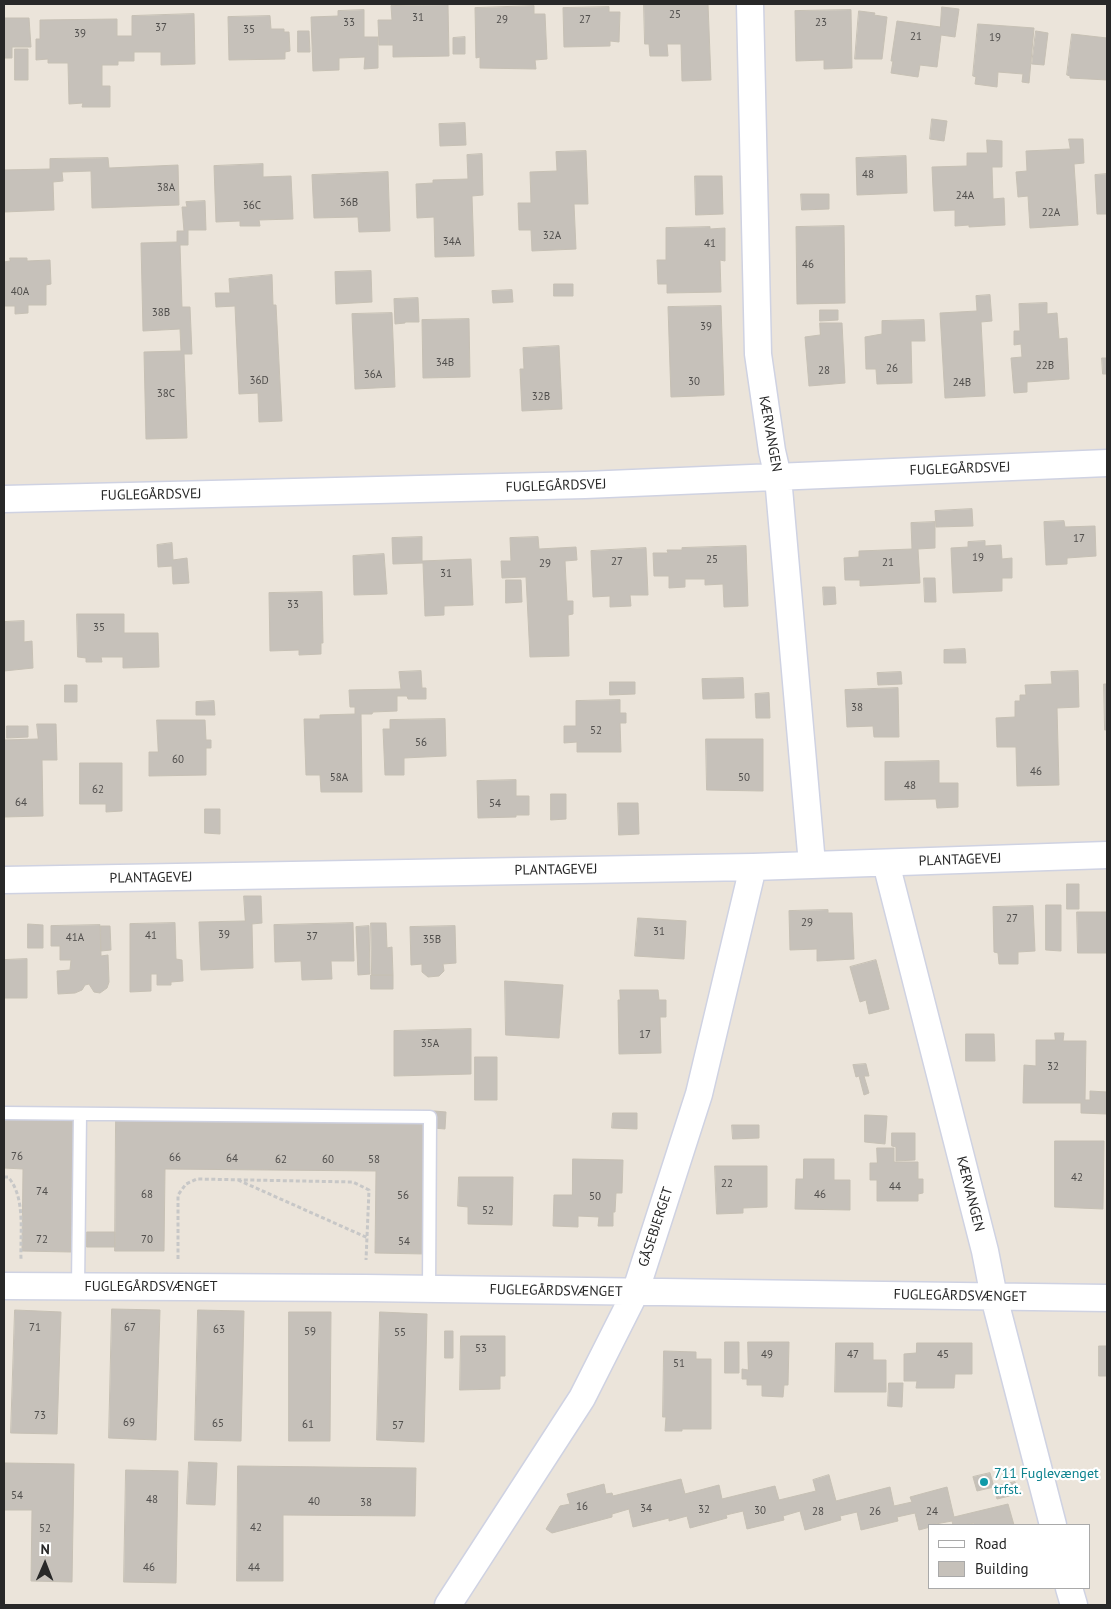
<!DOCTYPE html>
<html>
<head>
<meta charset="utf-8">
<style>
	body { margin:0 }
	#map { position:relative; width:1111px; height:1609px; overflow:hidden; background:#ebe4da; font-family:"PT Sans",sans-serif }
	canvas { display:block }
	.frame { position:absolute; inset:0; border:5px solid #282828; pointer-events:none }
	.legend { position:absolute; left:928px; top:1524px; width:162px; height:65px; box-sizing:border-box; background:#fff; border:1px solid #a9a9a9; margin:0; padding:6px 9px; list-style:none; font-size:15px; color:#282828 }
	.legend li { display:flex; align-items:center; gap:10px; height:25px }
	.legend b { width:25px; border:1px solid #a9a9a9 }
	.north { position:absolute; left:20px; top:1539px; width:50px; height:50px; -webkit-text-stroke:4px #fff; paint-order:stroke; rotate:1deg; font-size:14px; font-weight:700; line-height:20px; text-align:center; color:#282828 }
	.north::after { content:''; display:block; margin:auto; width:18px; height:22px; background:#282828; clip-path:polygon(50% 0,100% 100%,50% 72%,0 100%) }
</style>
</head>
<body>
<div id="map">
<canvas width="1111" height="1609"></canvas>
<div class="frame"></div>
<ul class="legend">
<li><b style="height:6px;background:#fff"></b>Road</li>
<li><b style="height:14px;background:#c6c1ba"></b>Building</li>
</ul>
<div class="north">N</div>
</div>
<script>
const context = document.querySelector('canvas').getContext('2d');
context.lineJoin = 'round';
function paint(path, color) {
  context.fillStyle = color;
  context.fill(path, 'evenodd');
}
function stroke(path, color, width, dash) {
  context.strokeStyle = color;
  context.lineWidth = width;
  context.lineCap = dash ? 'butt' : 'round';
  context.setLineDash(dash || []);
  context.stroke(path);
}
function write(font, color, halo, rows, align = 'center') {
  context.font = font + ' "PT Sans",sans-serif';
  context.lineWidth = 4.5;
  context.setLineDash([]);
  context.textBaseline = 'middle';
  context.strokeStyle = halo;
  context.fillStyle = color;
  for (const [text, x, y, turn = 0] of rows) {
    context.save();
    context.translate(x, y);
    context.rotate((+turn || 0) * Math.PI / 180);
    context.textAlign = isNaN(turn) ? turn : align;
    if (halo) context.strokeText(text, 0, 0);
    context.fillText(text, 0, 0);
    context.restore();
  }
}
const building = new Path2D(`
	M644 4H708L711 80 682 81 681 44H667L668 56H650L649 44H645Z
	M448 5 449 56 393 57V45H379L378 20H392L391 6Z
	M534 6V14H545L547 59 535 60 536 69 480 68V57L476 58 475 8Z
	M609 7V12H620L619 42 610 41V46L564 47 563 8Z
	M942 7 959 9 955 37 941 35 937 67 920 65 918 77 891 73 893 61H891L897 21 940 27Z
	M364 10V37H378V68L364 69 365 57 339 58V70L313 71 311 17 338 16V11Z
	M851 10 852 68 824 69V60L796 61 795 11Z
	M859 11 875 13 874 15 887 17 882 59H855Z
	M194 14 195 64 161 65V52H134V61H118V65H102V86H110V107H82L83 103 69 104 68 63H48V59L36 60V39H40V20L117 19V36H132V16Z
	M270 16 271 29H284V32H289L290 51 285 52V59L229 60 228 17Z
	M4 18H29L31 47H12V58H4Z
	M978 24 1034 28 1029 83 1022 82 1023 74 998 72 997 87 975 84 976 77 973 76Z
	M298 31H309L310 52H298Z
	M1036 31 1048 33 1044 65 1032 64Z
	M1072 34 1107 38V80L1070 78V76L1067 75Z
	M465 37V54H453V38Z
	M15 49H28V80H15Z
	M932 119 947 121 944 141 930 139Z
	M465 123 466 145 440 146 439 124Z
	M1069 139H1083L1084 163 1074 164 1078 225 1030 228 1028 196 1018 197 1016 172 1027 171 1026 151 1070 149Z
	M987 140 1002 141V167H992L993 199 1004 198 1005 225 969 227V225L955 226V210L934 211 932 167 967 166V153H987Z
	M586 151 588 204H574L576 249 532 251 531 230H519L518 203H531L530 172 557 171 556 152Z
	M482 154 483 195 472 196 474 256 435 257 434 217 417 218 416 184 433 183V180L468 179 467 155Z
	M906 156 907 193 857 195 856 158Z
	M108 158 109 168 178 165 179 205 92 208 91 171 62 172 63 181 53 182 54 210 4 212V170L50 169V159Z
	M263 164V177L291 176 293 219 259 220 260 226H240V221L216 222 214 166Z
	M388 172 390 231 359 232 358 217 314 218 312 175Z
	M1107 174V214H1097L1095 175Z
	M695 176H722L723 214 696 215Z
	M801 194H829V209L802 210Z
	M205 201 206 230H188V245H180L182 307H190L192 354H184L187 438 146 439 144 352 181 351 180 329 143 331 141 243 177 242V231H184L182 207H187L186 202Z
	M844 226 845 303 797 304 796 227Z
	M710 227V229L725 228V261L720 260 721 292 667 293V284H658L657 260H666V228Z
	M10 258H27V261L50 260 51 284 46 285V305H28V313L15 314V306H4V262L10 261Z
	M371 271 372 302 336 304 335 272Z
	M272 275 273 305H276L282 421 259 422 258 393 239 394 235 306 216 307 215 293H230L229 279Z
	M554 284H573V296H554Z
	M512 290 513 302 493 303 492 291Z
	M990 295 992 321 981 322 985 396 945 398 940 313 977 311 976 296Z
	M418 298 419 322H405V323L395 324 394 299Z
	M1047 303V314L1057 313 1059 339 1067 338 1069 379 1027 382V392L1014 393 1011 358 1022 357 1021 344 1014 345V331H1020L1019 304Z
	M721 306 724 395 671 397 668 307Z
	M820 310H838V320L820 321Z
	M392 313 395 387 355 389 352 314Z
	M469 319 470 377 423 378 422 320Z
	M924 320 925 341H911L912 383 877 384 876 369H866L865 337 882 334V321Z
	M820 323H842L845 383 809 386 805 337 820 335Z
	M559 346 562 409 522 411 520 369H524L523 348Z
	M1102 358H1107V374H1103Z
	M972 509 973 526 936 527 935 511Z
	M1064 521 1065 527 1095 526 1096 556 1067 558V564L1046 565 1044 522Z
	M935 522V548L918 549 920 583 860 586V580H845L844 558 859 557V551L912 549 911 523Z
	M422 537V561L471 559 473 605 444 606V615L425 616 423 563 393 564 392 538Z
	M538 537 539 549 576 547 577 560 565 561 567 601H573V614L568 615 569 656 530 657 526 577 502 578 501 561H511L510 538Z
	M985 541V546L1001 545 1002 559 1012 558V578H1002V591L953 593 951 548 968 547V542Z
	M172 543 173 560 187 558 189 583 173 584 172 566 158 567 157 545Z
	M746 546 748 606 724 607 723 584 705 585V579H685V587L669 588V576H654L653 553H668L667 550H682V548Z
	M646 548 648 595H630L631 606 610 607V596L593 597 591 551Z
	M384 554 387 594 354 595 353 556Z
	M924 578H935L936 602H925Z
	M506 580H521L522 602 506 603Z
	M823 587H835L836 604 824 605Z
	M322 592 323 643H321V654L299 655V650L270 651 269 593Z
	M77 614H124V633H158L159 667 123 668V657H101L102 662H86V658L78 657Z
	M24 621V642L32 641 33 668 4 671V622Z
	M965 649 966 663H944V650Z
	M421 671 422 688H426V699H408L407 696H397V711L373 712 372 714H361L362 792H321L320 775H306L304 719H320V715L355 714V707H350L349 690 401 689 399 672Z
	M1078 671 1079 707 1057 708 1059 785 1017 786 1016 747H997L996 718 1015 717V701H1020V695H1026L1025 685 1052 684 1051 672Z
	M901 672 902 684 878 685 877 673Z
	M743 678 744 698 703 699 702 679Z
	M610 682H635V694L610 695Z
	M1104 684H1107V730H1105Z
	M65 685H77V702H65Z
	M898 688 899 737H874L873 726 847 727 845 690Z
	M769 693 770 718H756L755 694Z
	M620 700V713H626V723H620L621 752H577V742L564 743V726H576V701Z
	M214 701 215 715H196V702Z
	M445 719 446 756 404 758V775H385L383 729H390V720Z
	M157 720H205L206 740H211V748H206V775L149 776V752H158Z
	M37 724H56L57 760H42L43 816 4 817V740L38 739Z
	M7 726H28V737L7 738Z
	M706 739H763V791L707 790Z
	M939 761V783H958V807L937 808 936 799 885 800V762Z
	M80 763H122V811L106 812V804H80Z
	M516 780V796H529V815H516V817L478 818 477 781Z
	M551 794H566V819L551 820Z
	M618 803H638L639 834 619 835Z
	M205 809H220V834L205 833Z
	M1067 884H1079V909H1067Z
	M244 896H261L262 923 252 924 253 968 201 970 199 922 245 921Z
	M1046 905H1061V951L1046 950Z
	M1033 906 1035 951 1018 952V964H999L998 953 994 952 993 907Z
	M828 910V913H852L854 959 817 961V949L790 950 789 911Z
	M1077 912H1107V953H1078Z
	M638 918 686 921 684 959 635 956Z
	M175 923 176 959 182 960 183 981 171 982V985H157V974H151V991L130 992V924Z
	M353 923 354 961H331L332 979 302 980 301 961 275 962 274 925Z
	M371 923H386L387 948 392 947 393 975H372Z
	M28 924 43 925V948H28Z
	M100 925 101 956 108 955 109 982 107 988 100 993 94 992 89 984 85 985 82 990 75 993 58 994 57 971 70 970 71 960H60V946H51V926Z
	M101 926H110L111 950 101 951Z
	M369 926 370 974 358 975 356 927Z
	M455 926 456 963 443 964 444 971 439 976 428 977 422 972V964L411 965 410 927Z
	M27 959V998H4V960Z
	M876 960 889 1009 869 1014 866 1000 860 1002 850 967Z
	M371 975H393V989H371Z
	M505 981 563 985 559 1038 506 1035Z
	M620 990H658L659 1000H666V1017H660L661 1053 619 1054 618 1000H620Z
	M471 1029V1074L394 1076V1031Z
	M1055 1033H1064L1063 1041H1086L1085 1100H1090V1091L1107 1092V1114L1081 1113V1103H1023L1024 1065 1036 1066V1040H1055Z
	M966 1034H994L995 1061H966Z
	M475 1057H497V1100H475Z
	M866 1064 869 1076H864L869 1093 864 1095 859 1076 856 1077 853 1065Z
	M434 1111 446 1112 445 1129 433 1128Z
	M613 1113H637V1129L612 1128Z
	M865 1115 887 1116 885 1144 865 1142Z
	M4 1119 73 1120 71 1252 22 1251 23 1169 4 1168Z
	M116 1119 426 1123 425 1254 375 1253 376 1171 165 1169 164 1251H115Z
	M732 1125H759V1138L733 1139Z
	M892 1133H915V1160L896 1161V1147L892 1146Z
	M1055 1141H1104L1103 1209 1055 1207Z
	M877 1148H894V1162H918V1179H923V1193L918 1194V1201H877V1180H870V1163H877Z
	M573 1159 623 1160 622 1193H616L615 1212H613V1226H598L599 1217 578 1216V1227L553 1226 554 1195H572Z
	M804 1159H834V1180H850V1210L795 1209 796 1179H803Z
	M715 1166H767V1207L743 1208V1213L717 1214Z
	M459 1177H513L512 1225 468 1224V1207L458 1206Z
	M87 1232H115V1247H87Z
	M112 1309 160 1310 156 1440 109 1438Z
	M15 1310 61 1312 57 1434 11 1433Z
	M198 1310 244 1311 241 1441 195 1440Z
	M289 1312H331L330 1441H289Z
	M380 1312 427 1314 424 1442 377 1440Z
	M445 1331H453V1358H445Z
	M461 1336H505V1376H500V1389L460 1390Z
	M725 1342H739V1373H725Z
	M748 1342H789L788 1385H784L783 1397 762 1396V1385H747V1379H742V1369L748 1370Z
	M836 1343H873V1360H886V1392H835Z
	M917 1343H972V1374H955L954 1388H916L917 1381H904V1354L916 1353Z
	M1099 1346H1107V1376H1099Z
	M664 1351 696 1352V1359H711V1429H682V1431H665L666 1417H663Z
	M889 1383H903L902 1407 888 1406Z
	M189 1462 217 1463 215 1505 187 1504Z
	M4 1463 74 1464 72 1582 31 1581 32 1510H4Z
	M238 1466 416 1468 415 1516 283 1515V1581H237Z
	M126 1470 178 1471 176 1583 124 1582Z
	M990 1473 994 1487 977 1491 973 1477Z
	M829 1475 836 1501 890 1487 894 1506 912 1502 910 1497 947 1487 954 1517 1008 1504 1014 1525H974V1523L965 1525H953L952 1521 930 1525V1527L919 1530 915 1513 897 1517 898 1521 861 1530 857 1512 840 1516 841 1520 805 1530 800 1511 783 1516 784 1520 747 1529 743 1511 726 1515 727 1518 690 1528 687 1516 669 1521V1518L633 1527 629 1509 612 1514V1517L552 1533 546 1529 560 1506 570 1504 567 1494 604 1484 606 1494 612 1493 613 1496 681 1479 685 1494 719 1485 722 1499 775 1486 779 1500 816 1491 813 1480Z
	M1015 1482 1018 1494 997 1499 994 1487Z`);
const path = new Path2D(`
	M4 1177H8C26 1197 20 1234 21 1259
	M238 1180 368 1238
	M178 1259V1195L186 1184 197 1179 353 1182 369 1190 366 1260`);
const service = new Path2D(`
	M4 1113 430 1117 429 1289
	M78 1287 80 1114`);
const minor = new Path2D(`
	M750 4 758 354 772 451 778 477 812 864
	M4 499 585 485 1107 463
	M886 863 985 1251 994 1297 1053 1525
	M4 880 753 867 1107 855
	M4 1286 365 1288 1107 1298
	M1069 1588 1074 1605
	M448 1605 582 1398 635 1293 699 1094 753 867`);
const markers = [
	[984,1482,5,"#0f9aa8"]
];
const numberNames = [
	["25",675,15],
	["31",418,18],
	["29",502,20],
	["27",585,20],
	["33",349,23],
	["23",821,23],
	["37",161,28],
	["35",249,30],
	["39",80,34],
	["21",916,37],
	["19",995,38],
	["48",868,175],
	["38A",166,188],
	["24A",965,196],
	["36B",349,203],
	["36C",252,206],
	["22A",1051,213],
	["32A",552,236],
	["34A",452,242],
	["41",710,244],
	["46",808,265],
	["40A",20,292],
	["38B",161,313],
	["39",706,327],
	["34B",445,363],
	["22B",1045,366],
	["26",892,369],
	["28",824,371],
	["36A",373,375],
	["36D",259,381],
	["30",694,382],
	["24B",962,383],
	["38C",166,394],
	["32B",541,397],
	["17",1079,539],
	["19",978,558],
	["25",712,560],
	["27",617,562],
	["21",888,563],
	["29",545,564],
	["31",446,574],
	["33",293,605],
	["35",99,628],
	["38",857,708],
	["52",596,731],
	["56",421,743],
	["60",178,760],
	["46",1036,772],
	["58A",339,778],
	["50",744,778],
	["48",910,786],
	["62",98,790],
	["64",21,803],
	["54",495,804],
	["27",1012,919],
	["29",807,923],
	["31",659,932],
	["39",224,935],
	["41",151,936],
	["37",312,937],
	["41A",75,938],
	["35B",432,940],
	["17",645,1035],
	["35A",430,1044],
	["32",1053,1067],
	["76",17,1157],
	["66",175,1158],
	["64",232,1159],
	["62",281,1160],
	["60",328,1160],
	["58",374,1160],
	["42",1077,1178],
	["22",727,1184],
	["44",895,1187],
	["74",42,1192],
	["68",147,1195],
	["46",820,1195],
	["56",403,1196],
	["50",595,1197],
	["52",488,1211],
	["72",42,1240],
	["70",147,1240],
	["54",404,1242],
	["71",35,1328],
	["67",130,1328],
	["63",219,1330],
	["59",310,1332],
	["55",400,1333],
	["53",481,1349],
	["49",767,1355],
	["47",853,1355],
	["45",943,1355],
	["51",679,1364],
	["73",40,1416],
	["69",129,1423],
	["65",218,1424],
	["61",308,1425],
	["57",398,1426],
	["54",17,1496],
	["48",152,1500],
	["40",314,1502],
	["38",366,1503],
	["16",582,1507],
	["34",646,1509],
	["32",704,1510],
	["30",760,1511],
	["28",818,1512],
	["26",875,1512],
	["24",932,1512],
	["42",256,1528],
	["52",45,1529],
	["46",149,1568],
	["44",254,1568]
];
const streetNames = [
	["KÆRVANGEN",770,434,80],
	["FUGLEGÅRDSVEJ",960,469,-2],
	["FUGLEGÅRDSVEJ",556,486,-2],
	["FUGLEGÅRDSVEJ",151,495,-1],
	["PLANTAGEVEJ",960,860,-2],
	["PLANTAGEVEJ",556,870,-1],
	["PLANTAGEVEJ",151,878,-1],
	["KÆRVANGEN",970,1194,76],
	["GÅSEBJERGET",656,1227,-72],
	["FUGLEGÅRDSVÆNGET",151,1287],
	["FUGLEGÅRDSVÆNGET",556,1291,1],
	["FUGLEGÅRDSVÆNGET",960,1296,1]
];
const cultureNames = [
	["711 Fuglevænget",994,1474],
	["trfst.",994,1490]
];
paint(building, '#c6c1ba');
stroke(building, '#c6c0b4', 1);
stroke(service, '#cfd2e2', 15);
stroke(minor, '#cfd2e2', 29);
stroke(path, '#c7c7c7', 3, [4, 2.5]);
stroke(service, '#fff', 12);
stroke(minor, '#fff', 26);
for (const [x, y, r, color] of markers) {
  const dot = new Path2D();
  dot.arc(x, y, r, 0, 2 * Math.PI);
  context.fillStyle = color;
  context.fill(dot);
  stroke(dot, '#fff', 2);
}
write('11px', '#504e4c', null, numberNames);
write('14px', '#282828', '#fff', streetNames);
write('14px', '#0d838f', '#fff', cultureNames, 'left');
</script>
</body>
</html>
